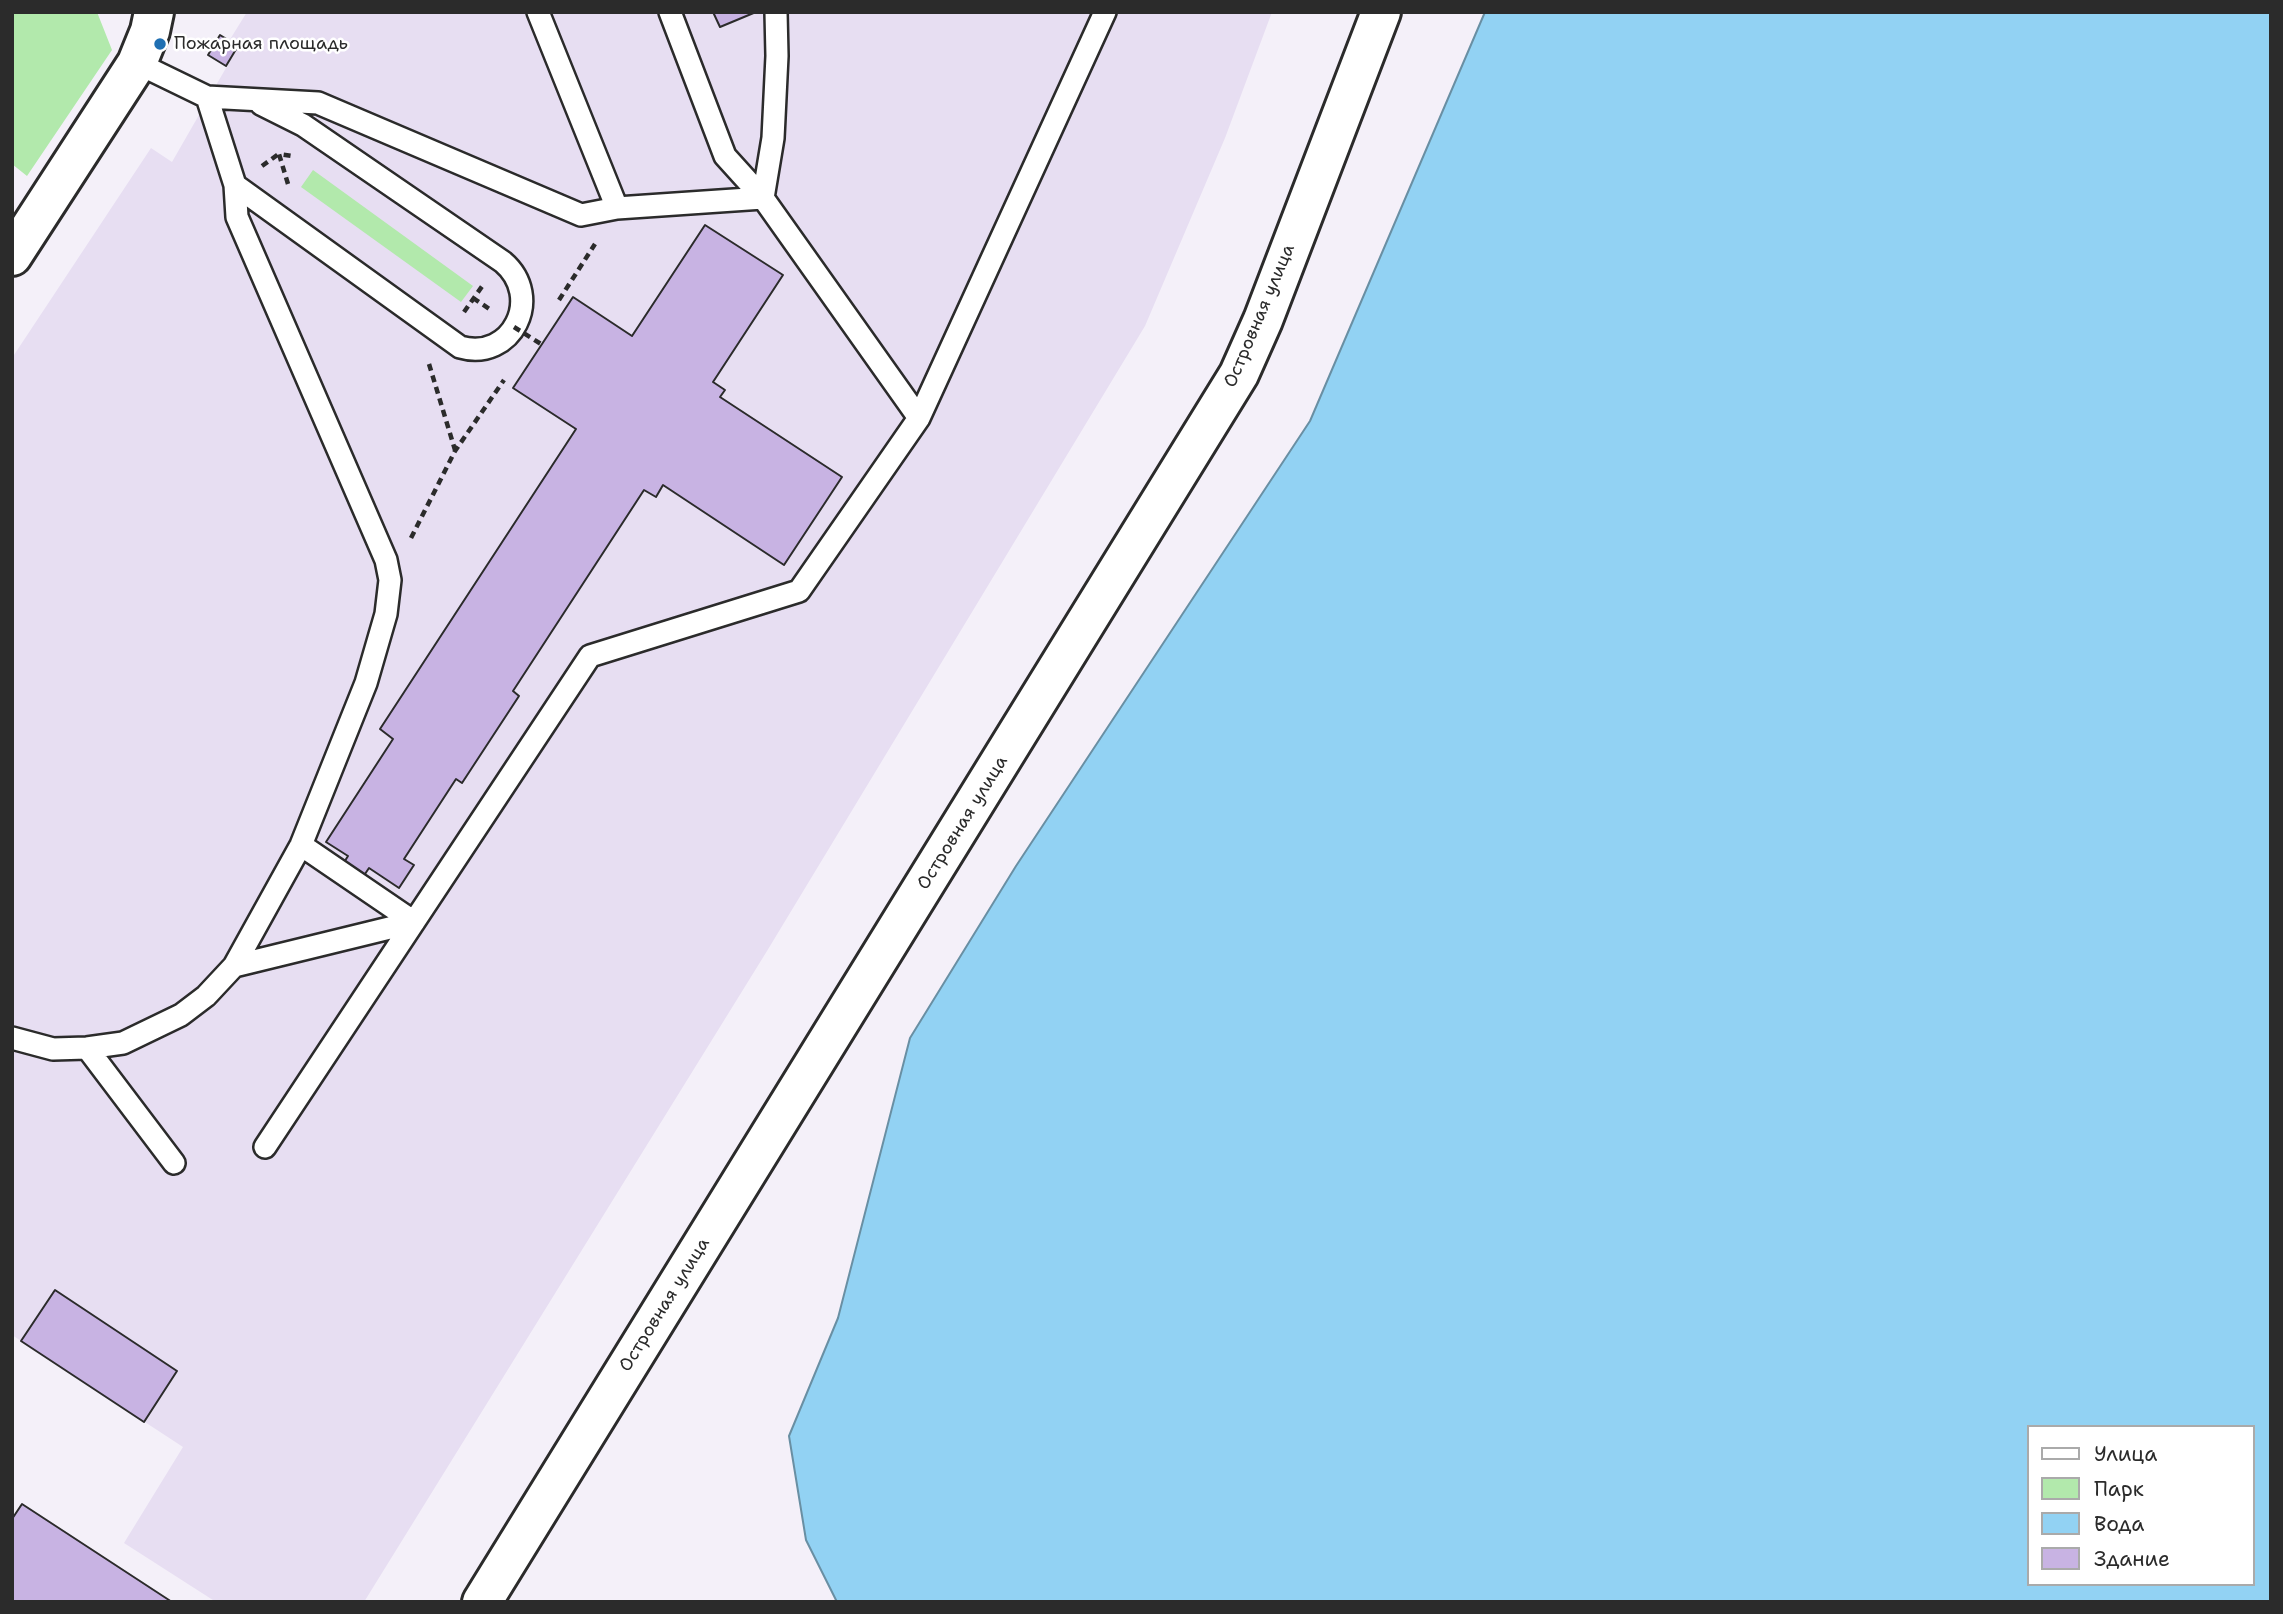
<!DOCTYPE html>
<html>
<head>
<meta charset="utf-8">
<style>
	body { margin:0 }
	#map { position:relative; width:2283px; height:1614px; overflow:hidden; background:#f4f0f9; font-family:"Shantell Sans",sans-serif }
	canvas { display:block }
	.frame { position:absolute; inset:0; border:14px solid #2b2b2b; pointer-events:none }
	.legend { position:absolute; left:2027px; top:1425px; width:228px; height:161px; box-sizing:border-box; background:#fff; border:2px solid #aaa; margin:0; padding:9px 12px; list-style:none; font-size:21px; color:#2b2b2b }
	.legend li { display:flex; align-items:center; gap:14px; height:35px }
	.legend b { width:35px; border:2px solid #aaa }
</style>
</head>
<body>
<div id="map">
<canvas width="2283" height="1614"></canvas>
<div class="frame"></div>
<ul class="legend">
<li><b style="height:9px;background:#fff"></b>Улица</li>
<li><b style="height:19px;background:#b2e9ac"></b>Парк</li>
<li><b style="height:19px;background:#92d2f3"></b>Вода</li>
<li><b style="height:19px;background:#c8b3e3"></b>Здание</li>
</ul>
</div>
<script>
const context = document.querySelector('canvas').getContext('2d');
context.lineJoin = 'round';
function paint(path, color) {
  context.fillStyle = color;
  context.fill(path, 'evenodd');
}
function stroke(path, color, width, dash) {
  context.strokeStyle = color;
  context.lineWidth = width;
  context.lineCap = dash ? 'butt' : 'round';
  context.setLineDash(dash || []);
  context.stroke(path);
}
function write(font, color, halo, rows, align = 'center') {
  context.font = font + ' "Shantell Sans",sans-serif';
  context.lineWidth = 5;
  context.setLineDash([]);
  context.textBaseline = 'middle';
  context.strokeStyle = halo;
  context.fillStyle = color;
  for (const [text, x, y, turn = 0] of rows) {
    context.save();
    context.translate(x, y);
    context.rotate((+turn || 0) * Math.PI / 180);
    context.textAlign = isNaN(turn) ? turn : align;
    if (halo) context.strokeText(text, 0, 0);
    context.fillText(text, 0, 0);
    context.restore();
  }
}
const built = new Path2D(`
	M247 12H1272L1225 138 1145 326 767 951 364 1602H216L124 1543 183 1447 12 1335V358L151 148 172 162 238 47 229 41Z`);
const green = new Path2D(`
	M12 12H97L112 50 27 176 12 164Z
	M313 170 473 286 461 302 301 187Z`);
const water = new Path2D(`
	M1485 12H2271V1602H837L806 1540 789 1436 838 1318 910 1038 1016 866 1310 421ZM2029 1427H2253V1584H2029Z`);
const building = new Path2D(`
	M713 12H756L720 27Z
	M220 35 238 46 226 66 208 55Z
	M705 225 783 275 713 382 725 390 720 397 842 477 784 565 663 485 656 497 644 490 513 691 519 696 462 783 456 779 404 859 414 865 399 888 369 868 363 877 343 864 348 856 326 842 393 739 380 729 576 429 513 388 573 297 632 336Z
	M55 1290 177 1371 144 1422 21 1341Z
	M22 1504 172 1602H12V1519Z`);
const path = new Path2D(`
	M262 166 280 153
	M288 184 279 154 292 156
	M473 298 491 310
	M559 300 595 244
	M464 312 483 285
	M429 364 455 450
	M411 538 455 451 504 380`);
const service = new Path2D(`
	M538 12 617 208
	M670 12 725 156 763 198
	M137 63 207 97 318 103 581 215 617 208 763 198 919 418
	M235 185 460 347C512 362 544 297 503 262L303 125 261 104
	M763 198 773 138 777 56 776 12
	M301 845 414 922
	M234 966 414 922
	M12 1038 53 1049 87 1048 123 1043 181 1015 206 996 234 966 301 845 366 683 386 614 390 580 386 560 237 217 235 185 207 97
	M87 1048 174 1163
	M265 1147 590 656 799 591 919 418 1105 12`);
const minor = new Path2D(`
	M12 256 137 63 150 31 154 12`);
const primary = new Path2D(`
	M482 1602 1239 374 1263 320 1381 12`);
const pathBridge = new Path2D(`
	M514 327 541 344`);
const markers = [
	[160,44,7,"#1f6fb2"]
];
const poiNames = [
	["Пожарная площадь",174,44]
];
const streetNames = [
	["Островная улица",1260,316,-67],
	["Островная улица",963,823,-58],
	["Островная улица",665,1305,-58]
];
paint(built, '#e7def2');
paint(green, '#b2e9ac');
paint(water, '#92d2f3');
stroke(water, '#698fa3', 2);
paint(building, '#c8b3e3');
stroke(building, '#2b2b2b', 2);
stroke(service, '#2b2b2b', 26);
stroke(minor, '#2b2b2b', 44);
stroke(primary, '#2b2b2b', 44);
stroke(path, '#2b2b2b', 4.5, [7, 5]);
stroke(service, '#fff', 21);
stroke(minor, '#fff', 38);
stroke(primary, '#fff', 38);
stroke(pathBridge, '#2b2b2b', 4.5, [7, 5]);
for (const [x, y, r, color] of markers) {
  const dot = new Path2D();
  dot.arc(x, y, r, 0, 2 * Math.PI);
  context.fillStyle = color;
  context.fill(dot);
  stroke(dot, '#fff', 2.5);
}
write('18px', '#2b2b2b', '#fff', poiNames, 'left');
write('18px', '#2b2b2b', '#fff', streetNames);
</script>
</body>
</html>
